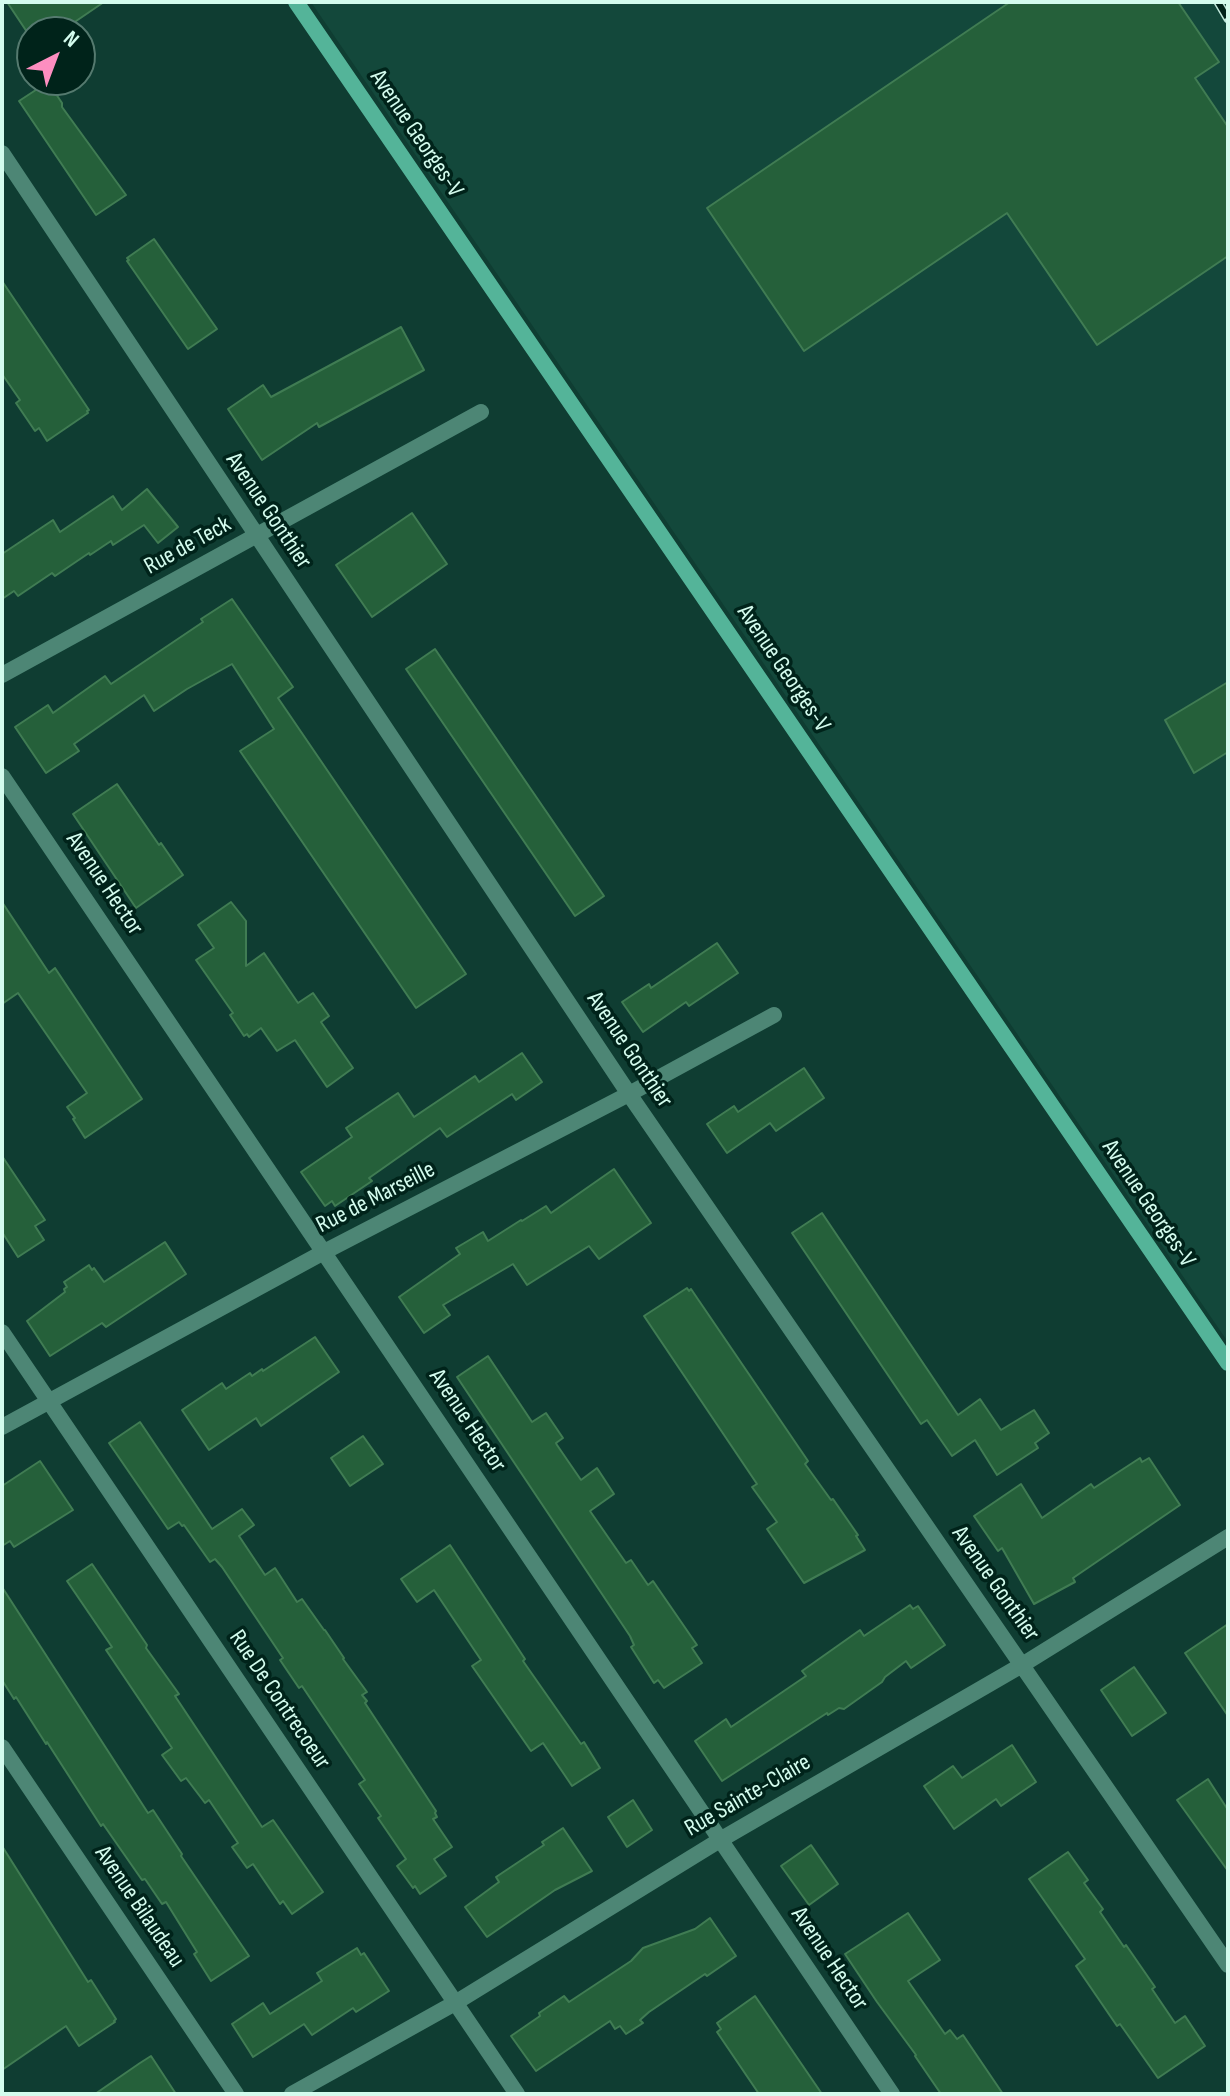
<!DOCTYPE html>
<html>
<head>
<meta charset="utf-8">
<style>
	body { margin:0 }
	#map { position:relative; width:1230px; height:2096px; overflow:hidden; background:#0f3d32; font-family:"Sofia Sans Condensed",sans-serif }
	canvas { display:block }
	.frame { position:absolute; inset:0; border:4px solid #d4fcee; pointer-events:none }
	.north { position:absolute; left:16px; top:16px; width:80px; height:80px; box-sizing:border-box; background:#00231a; border:2px solid #557a6f; border-radius:50%; rotate:42deg; font-size:22px; font-weight:700; line-height:32px; text-align:center; color:#d4fcee }
	.north::after { content:''; display:block; margin:auto; width:28px; height:36px; background:#fd8ec0; clip-path:polygon(50% 0,100% 100%,50% 72%,0 100%) }
</style>
</head>
<body>
<div id="map">
<canvas width="1230" height="2096"></canvas>
<div class="frame"></div>
<div class="north">N</div>
</div>
<script>
const context = document.querySelector('canvas').getContext('2d');
context.lineJoin = 'round';
function paint(path, color) {
  context.fillStyle = color;
  context.fill(path, 'evenodd');
}
function stroke(path, color, width, dash) {
  context.strokeStyle = color;
  context.lineWidth = width;
  context.lineCap = dash ? 'butt' : 'round';
  context.setLineDash(dash || []);
  context.stroke(path);
}
function write(font, color, halo, rows, align = 'center') {
  context.font = font + ' "Sofia Sans Condensed",sans-serif';
  context.lineWidth = 7;
  context.setLineDash([]);
  context.textBaseline = 'middle';
  context.strokeStyle = halo;
  context.fillStyle = color;
  for (const [text, x, y, turn = 0] of rows) {
    context.save();
    context.translate(x, y);
    context.rotate((+turn || 0) * Math.PI / 180);
    context.textAlign = isNaN(turn) ? turn : align;
    if (halo) context.strokeText(text, 0, 0);
    context.fillText(text, 0, 0);
    context.restore();
  }
}
const built = new Path2D(`
	M311 2H1228V1342Z`);
const building = new Path2D(`
	M7 2H104L60 32H51L43 21 27 32Z
	M1010 2H1178L1219 62 1195 78 1228 127V256L1097 345 1007 213 804 351 707 208Z
	M48 82 62 103V107L126 195 96 215 19 101Z
	M154 239 217 329 188 349 127 261 129 260 127 258Z
	M2 281 89 410 87 411 88 413 47 441 39 428 35 431 16 403 20 400 2 374Z
	M401 327 424 370 319 427 317 423 262 460 228 409 263 385 271 397Z
	M147 489 178 527 158 543 144 525 113 545 111 541 90 555 89 553 55 576 52 573 18 596 14 591 2 599V554L53 520 60 532 113 496 122 510Z
	M412 513 447 564 372 617 336 565Z
	M232 599 293 687 278 698 466 974 416 1008 240 751 274 729 232 664 187 689 154 711 144 695 74 744 79 751 46 773 15 727 48 705 53 713 105 676 111 684 203 622 201 619Z
	M435 649 604 896 575 916 406 669Z
	M1228 682V752L1194 773 1165 720Z
	M117 784 159 845 161 843 183 875 136 908 73 814Z
	M2 902 49 973 55 968 142 1099 85 1138 73 1119 75 1118 67 1107 87 1093 18 993 2 1004Z
	M231 902 246 921V966L264 953 298 1003 313 993 329 1016 321 1022 353 1068 327 1087 295 1040 277 1051 261 1028 249 1037 247 1034 244 1036 230 1015 233 1013 196 960 214 948 198 925Z
	M717 943 738 973 689 1006 686 1002 643 1032 622 1002 649 984 651 988Z
	M522 1053 542 1082 516 1100 512 1094 447 1137 440 1128 369 1178 372 1181 335 1206 332 1201 325 1206 301 1172 352 1137 346 1128 398 1093 414 1117 475 1076 479 1082Z
	M804 1068 824 1098 776 1131 770 1123 727 1153 707 1124 734 1106 738 1112Z
	M2 1156 45 1220 35 1226 44 1240 18 1257 2 1232Z
	M614 1169 651 1223 599 1259 589 1246 527 1285 513 1264 443 1305 450 1315 424 1333 399 1297 460 1254 456 1248 483 1232 488 1241 521 1220 522 1221 546 1206 551 1213Z
	M822 1213 958 1415 980 1399 1001 1430 1034 1410 1049 1433 1035 1443 1038 1448 997 1475 975 1440 952 1456 927 1420 921 1424 792 1233Z
	M165 1242 186 1274 106 1327 102 1323 50 1356 27 1321 65 1292 64 1289 67 1287 64 1282 89 1265 92 1270 94 1268 104 1282Z
	M687 1288 689 1291 691 1289 808 1461 805 1464 831 1500 833 1499 858 1535 856 1536 865 1550 804 1583 767 1529 777 1522 752 1487 757 1484 644 1316Z
	M315 1337 339 1372 261 1426 256 1418 209 1450 182 1410 222 1383 226 1389 250 1373 252 1376 262 1369 263 1371Z
	M488 1356 532 1422 546 1413 563 1438 556 1443 557 1445 581 1480 597 1468 614 1494 590 1511 626 1563 631 1560 648 1585 653 1581 697 1645 692 1648 702 1663 664 1688 658 1680 654 1683 631 1647 634 1645 630 1636 457 1377Z
	M140 1422 212 1529 242 1509 254 1525 239 1536 265 1575 275 1568 297 1602 302 1599 324 1630H325L344 1658 343 1659 367 1692 362 1695 367 1701 365 1703 436 1811 435 1813 437 1817 433 1819 452 1847 434 1859 446 1876 420 1894 415 1886 413 1888 397 1866 406 1859 378 1818 381 1816 359 1784 365 1780 302 1686 299 1688 280 1660 283 1658 222 1567 215 1559 210 1562 184 1525 182 1526 179 1522 168 1529 109 1443Z
	M363 1436 383 1464 350 1486 331 1458Z
	M1140 1458 1142 1462 1149 1458 1180 1505 1073 1578 1075 1582 1034 1604 1002 1548 998 1551 974 1516 1021 1484 1042 1518 1091 1484 1094 1488Z
	M40 1461 73 1510 14 1547 10 1541 2 1546V1486Z
	M450 1545 525 1659 523 1661 581 1744 584 1742 600 1768 572 1786 543 1743 531 1751 472 1666 481 1660 434 1590 417 1602 401 1579Z
	M92 1564 147 1645 146 1648 179 1694 175 1696 262 1827 273 1820 323 1892 292 1914 283 1901 280 1904 253 1864 247 1868 232 1847 238 1843 209 1800 205 1803 186 1778 181 1781 162 1755 172 1748 106 1650 112 1647 67 1581Z
	M2 1587 148 1813 153 1810 182 1854 181 1856 249 1956 211 1981 194 1954 197 1952 166 1902 162 1904 145 1879 142 1880 103 1824 101 1826 47 1742 46 1744 16 1697 14 1699 2 1680Z
	M910 1605 913 1609 918 1606 945 1645 911 1668 906 1661 885 1677 882 1682 844 1709 839 1708 828 1715 827 1713 722 1781 695 1741 726 1719 731 1727 806 1676 802 1671 860 1630 864 1636Z
	M1228 1624V1716L1185 1653Z
	M1134 1667 1166 1713 1132 1736 1101 1690Z
	M1012 1745 1036 1782 1001 1806 996 1799 954 1829 924 1786 953 1766 962 1778Z
	M1208 1779 1228 1810V1871L1177 1800Z
	M633 1800 652 1830 627 1847 608 1817Z
	M563 1828 592 1871 555 1890 487 1937 465 1907 499 1882 496 1877 544 1845 542 1842Z
	M811 1845 838 1884 809 1905 781 1866Z
	M2 1846 88 1982 91 1980 116 2019 114 2021 115 2022 79 2046 66 2026 2 2070Z
	M1068 1852 1088 1880 1084 1883 1103 1909 1100 1912 1124 1947 1126 1945 1155 1987 1152 1989 1175 2023 1185 2016 1205 2046 1158 2078 1120 2024 1117 2026 1076 1966 1085 1959 1029 1879Z
	M908 1913 940 1960 908 1981 945 2034 950 2030 957 2039 963 2035 1003 2094H941L915 2056 916 2055 877 2002 845 1954Z
	M710 1918 736 1956 707 1976 705 1974 649 2012 640 2020 643 2023 626 2034 620 2026 615 2029 610 2021 536 2071 511 2036 540 2016 539 2013 564 1996 569 2002 631 1961 643 1948 695 1929Z
	M357 1948 361 1955 364 1953 389 1991 356 2012 353 2008 312 2035 304 2024 253 2057 232 2024 263 2003 270 2014 322 1981 317 1973Z
	M755 1996 781 2034 822 2094H759L717 2032 721 2029 717 2023Z
	M151 2056 176 2094H95L140 2063Z`);
const street = new Path2D(`
	M2 153 629 1094 1228 1965
	M2 675 481 412
	M2 776 892 2094
	M2 1332 517 2094
	M2 1427 324 1252 629 1094 774 1015
	M2 1747 236 2094
	M292 2094 455 2003 720 1840 1022 1665 1228 1537`);
const secondary = new Path2D(`
	M296 2 1228 1363`);
const rail = new Path2D(`
	M1218 2 1228 19`);
const streetNames = [
	["Avenue Georges-V",416,134,56],
	["Avenue Gonthier",268,511,56],
	["Rue de Teck",188,546,-29],
	["Avenue Georges-V",783,669,56],
	["Avenue Hector",104,884,56],
	["Avenue Gonthier",629,1050,56],
	["Rue de Marseille",376,1198,-27],
	["Avenue Georges-V",1148,1204,56],
	["Avenue Hector",467,1421,56],
	["Avenue Gonthier",995,1584,55],
	["Rue De Contrecoeur",279,1700,56],
	["Rue Sainte-Claire",748,1796,-30],
	["Avenue Bilaudeau",139,1907,56],
	["Avenue Hector",829,1959,56]
];
paint(built, '#13483b');
paint(building, '#25603a');
stroke(building, '#407c53', 2);
stroke(street, '#4d8675', 16);
stroke(secondary, '#54b499', 16);
stroke(rail, '#c0e8db', 9);
stroke(rail, '#00231a', 6, [18]);
write('24px', '#d4fcee', '#00231a', streetNames);
</script>
</body>
</html>
